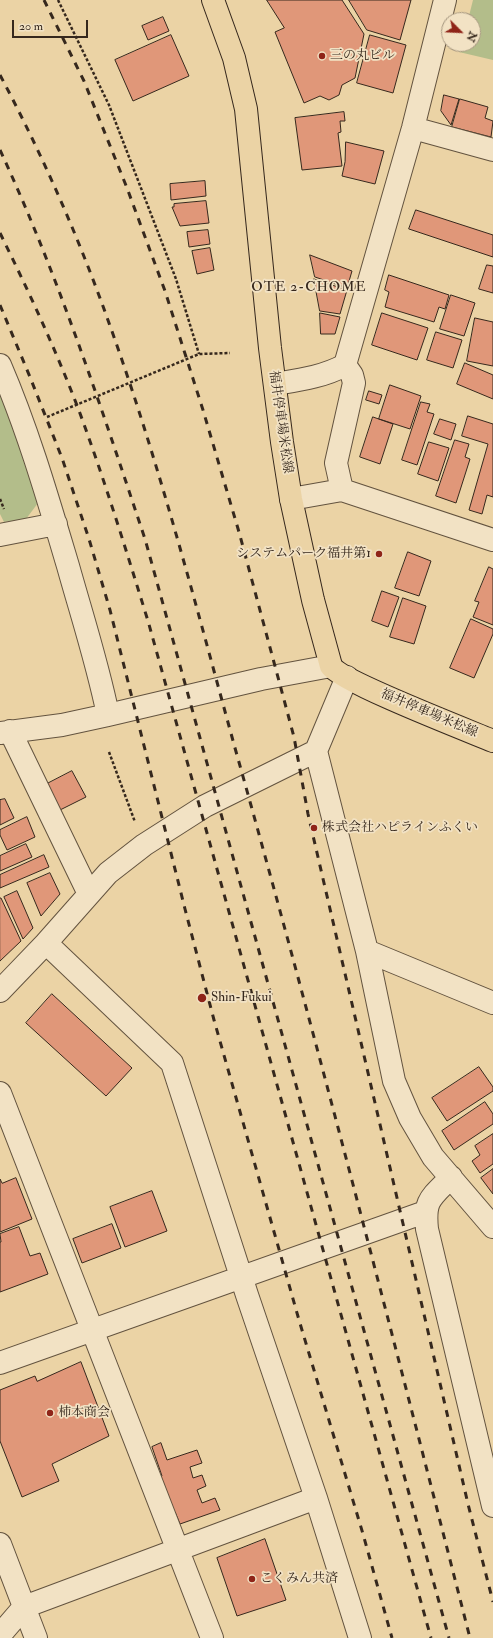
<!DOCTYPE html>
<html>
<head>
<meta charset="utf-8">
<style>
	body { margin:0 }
	#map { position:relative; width:493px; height:1638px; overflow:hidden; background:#ebd3a5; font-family:"IM FELL Double Pica",serif }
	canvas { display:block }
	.north { position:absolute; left:441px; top:12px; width:40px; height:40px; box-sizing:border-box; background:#f2e2c4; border:1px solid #a79881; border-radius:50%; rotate:114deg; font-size:11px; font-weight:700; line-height:16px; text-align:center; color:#36281d }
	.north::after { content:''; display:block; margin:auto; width:14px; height:18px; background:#8f2418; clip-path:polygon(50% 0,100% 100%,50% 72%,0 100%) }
	.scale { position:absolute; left:12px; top:20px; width:76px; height:18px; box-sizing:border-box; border:2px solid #36281d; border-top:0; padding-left:5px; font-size:12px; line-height:14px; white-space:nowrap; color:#36281d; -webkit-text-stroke:3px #f2e2c4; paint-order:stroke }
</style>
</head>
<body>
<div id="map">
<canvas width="493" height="1638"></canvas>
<div class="north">N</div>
<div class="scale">20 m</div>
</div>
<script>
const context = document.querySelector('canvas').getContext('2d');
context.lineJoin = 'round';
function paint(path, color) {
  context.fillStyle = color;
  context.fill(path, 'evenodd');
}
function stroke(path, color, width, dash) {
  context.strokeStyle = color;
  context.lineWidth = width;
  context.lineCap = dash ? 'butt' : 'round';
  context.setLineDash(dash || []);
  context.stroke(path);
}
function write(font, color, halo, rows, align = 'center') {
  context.font = font + ' "IM FELL Double Pica","Noto Serif JP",serif';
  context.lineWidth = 3.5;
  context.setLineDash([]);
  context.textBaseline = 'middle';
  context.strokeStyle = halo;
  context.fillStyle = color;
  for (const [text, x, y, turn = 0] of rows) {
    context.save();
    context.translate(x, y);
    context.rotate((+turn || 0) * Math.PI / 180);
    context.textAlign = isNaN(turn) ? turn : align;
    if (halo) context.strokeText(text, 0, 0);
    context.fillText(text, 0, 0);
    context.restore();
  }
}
const green = new Path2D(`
	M473 0H493V60L459 52 462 44H473V20H468Z
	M0 395 30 473 38 503 26 519 4 522 0 514Z`);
const building = new Path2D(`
	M267 0H342L364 34 355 78 342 85 339 95 329 100 320 96 304 103 275 32 284 28Z
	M349 0H411L400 40 367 30Z
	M163 17 169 31 148 40 142 26Z
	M171 35 189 76 133 101 115 60Z
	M370 35 406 45 393 93 357 83Z
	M444 95 459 99 451 125 441 111Z
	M460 99 488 107 485 118 493 121 491 137 452 127Z
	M344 112 345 121H340L341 132 338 133 342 166 302 170 295 118Z
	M346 142 384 151 375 184 342 176 345 162Z
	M205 181 206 196 171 200 170 184Z
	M206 201 209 223 180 226 172 207H174V204Z
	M416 210 493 235V257L409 229Z
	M208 230 210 244 189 247 187 232Z
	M210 248 214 270 197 274 192 251Z
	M310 255 352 271 347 288 315 277Z
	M487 265 493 266V293L479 289Z
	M389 275 449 295 445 309 439 307 434 322 385 307 389 292 385 290Z
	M314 279 347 290 340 314 320 311Z
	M451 295 475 303 464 336 440 329Z
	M320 313 340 317 335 334H321Z
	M382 313 428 328 417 360 372 345Z
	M475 318 493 322V366L467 361Z
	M436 332 462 340 453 368 427 360Z
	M465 363 493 375V399L457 384Z
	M390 385 421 396 410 429 379 419Z
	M369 391 382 395 379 404 366 400Z
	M421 402 430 404 427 412 434 414 417 465 402 460Z
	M468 416 493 424V497L487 495 482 514 469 510 488 444 462 436Z
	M373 417 393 424 380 464 360 457Z
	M440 419 456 424 451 440 434 434Z
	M455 440 469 444 465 457 470 459 456 503 436 496Z
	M429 442 449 448 438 481 418 474Z
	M408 552 431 561 419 596 395 588Z
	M489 567 493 569V625L473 617 479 602 475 601Z
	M382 591 399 597 388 627 372 621Z
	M403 598 426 606 414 644 390 637Z
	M471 619 493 629V634L474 678 450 668Z
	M72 771 86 797 58 811 45 785Z
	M5 799 14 818 0 825V800Z
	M27 817 35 837 7 850 0 835V830Z
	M26 844 32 857 0 871V856Z
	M44 855 49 867 0 888V875Z
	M50 873 60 894 41 916 27 883Z
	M17 891 33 928 23 939 4 897Z
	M0 898H1L21 941 0 961Z
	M52 994 132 1068 106 1096 26 1023Z
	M479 1067 493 1087V1091L447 1121 432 1098Z
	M485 1102 493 1114V1124L454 1150 442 1131Z
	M493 1134V1164L480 1173 472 1161 480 1155 475 1146Z
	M493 1169V1194L481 1178Z
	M16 1178 32 1219 0 1232V1179L2 1183Z
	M152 1191 167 1231 125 1247 110 1207Z
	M112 1224 121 1248 82 1263 73 1239Z
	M19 1227 30 1256 40 1253 48 1274 0 1292V1242H1L0 1234Z
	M81 1362 109 1436 52 1464 59 1481 22 1497 0 1441V1390L35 1376 37 1381Z
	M161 1443 167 1460 197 1450 202 1463 190 1467 193 1478 202 1475 206 1486 197 1490 202 1503 215 1498 220 1510 180 1524 175 1512 171 1514 158 1478 162 1476 152 1447Z
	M265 1539 286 1600 237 1616 217 1558Z`);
const path = new Path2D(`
	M58 0 109 105 176 279 199 354
	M47 417 199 354 230 353
	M0 499 4 509
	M109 752 135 822`);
const minor = new Path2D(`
	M413 128 493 150
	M0 365C28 430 48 499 68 566 82 616 98 665 108 715
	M275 384C299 380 323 377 345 365L413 128 445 0
	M342 490 336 463 354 383 352 375 345 365
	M291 499 342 490 493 540
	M0 535 56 524
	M347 677 316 751 367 951 394 1081 410 1118 433 1157 493 1227
	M10 731 89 894
	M0 733 62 725 108 715 261 679 331 666
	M46 943 172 1063 247 1295 316 1498 360 1638
	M367 951 493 1003
	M0 991 46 943 108 873 144 845 205 806 316 751
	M0 1093 212 1638
	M451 1177C431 1198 424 1199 427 1229L493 1506
	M0 1363 425 1212
	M0 1544 36 1638
	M0 1635 24 1607 316 1498`);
const major = new Path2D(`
	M213 0 234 58 246 109 270 348 282 442 291 499 313 600 331 666C340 681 469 731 493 741`);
const rail = new Path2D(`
	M44 0 84 81 127 188 165 291 203 410 239 532 294 737 308 814 468 1504 493 1602
	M0 75C42 154 79 238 109 323 159 462 196 606 235 748 318 1044 394 1341 470 1638
	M0 150C58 275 101 407 145 539L449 1638
	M0 233C28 290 55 348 78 408 104 478 126 550 148 621L431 1638
	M0 305 30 377 62 458 89 539 110 610 185 909 214 1020 299 1320 363 1534 392 1638`);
const markers = [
	[322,56,4,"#8f2418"],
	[379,554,4,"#8f2418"],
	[314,828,4,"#8f2418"],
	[202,998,5,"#8f2418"],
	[50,1413,4,"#8f2418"],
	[252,1579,4,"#8f2418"]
];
const poiNames = [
	["三の丸ビル",330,56],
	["システムパーク福井第1",371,554,"right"],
	["株式会社ハピラインふくい",322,828],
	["Shin-Fukui",211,998],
	["柿本商会",58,1413],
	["こくみん共済",260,1579]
];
const streetNames = [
	["福井停車場米松線",280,422,82],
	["福井停車場米松線",429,714,23]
];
const neighbourhoodNames = [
	["OTE 2-CHOME",309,288]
];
paint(green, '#b3bd8a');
paint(building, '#e09779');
stroke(building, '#36281d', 1);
stroke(minor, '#63533f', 24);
stroke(major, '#36281d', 24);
stroke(path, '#36281d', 2.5, [3, 2]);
stroke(minor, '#f2e2c4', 22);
stroke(major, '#ebd3a5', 22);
stroke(rail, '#36281d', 3, [7, 7]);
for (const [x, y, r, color] of markers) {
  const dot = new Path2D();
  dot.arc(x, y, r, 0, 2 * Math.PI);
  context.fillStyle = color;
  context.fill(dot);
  stroke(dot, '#f2e2c4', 1.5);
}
write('13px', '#36281d', '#f2e2c4', poiNames, 'left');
write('13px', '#36281d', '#f2e2c4', streetNames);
context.letterSpacing = '1px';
write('14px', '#36281d', '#f2e2c4', neighbourhoodNames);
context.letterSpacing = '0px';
</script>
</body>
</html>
